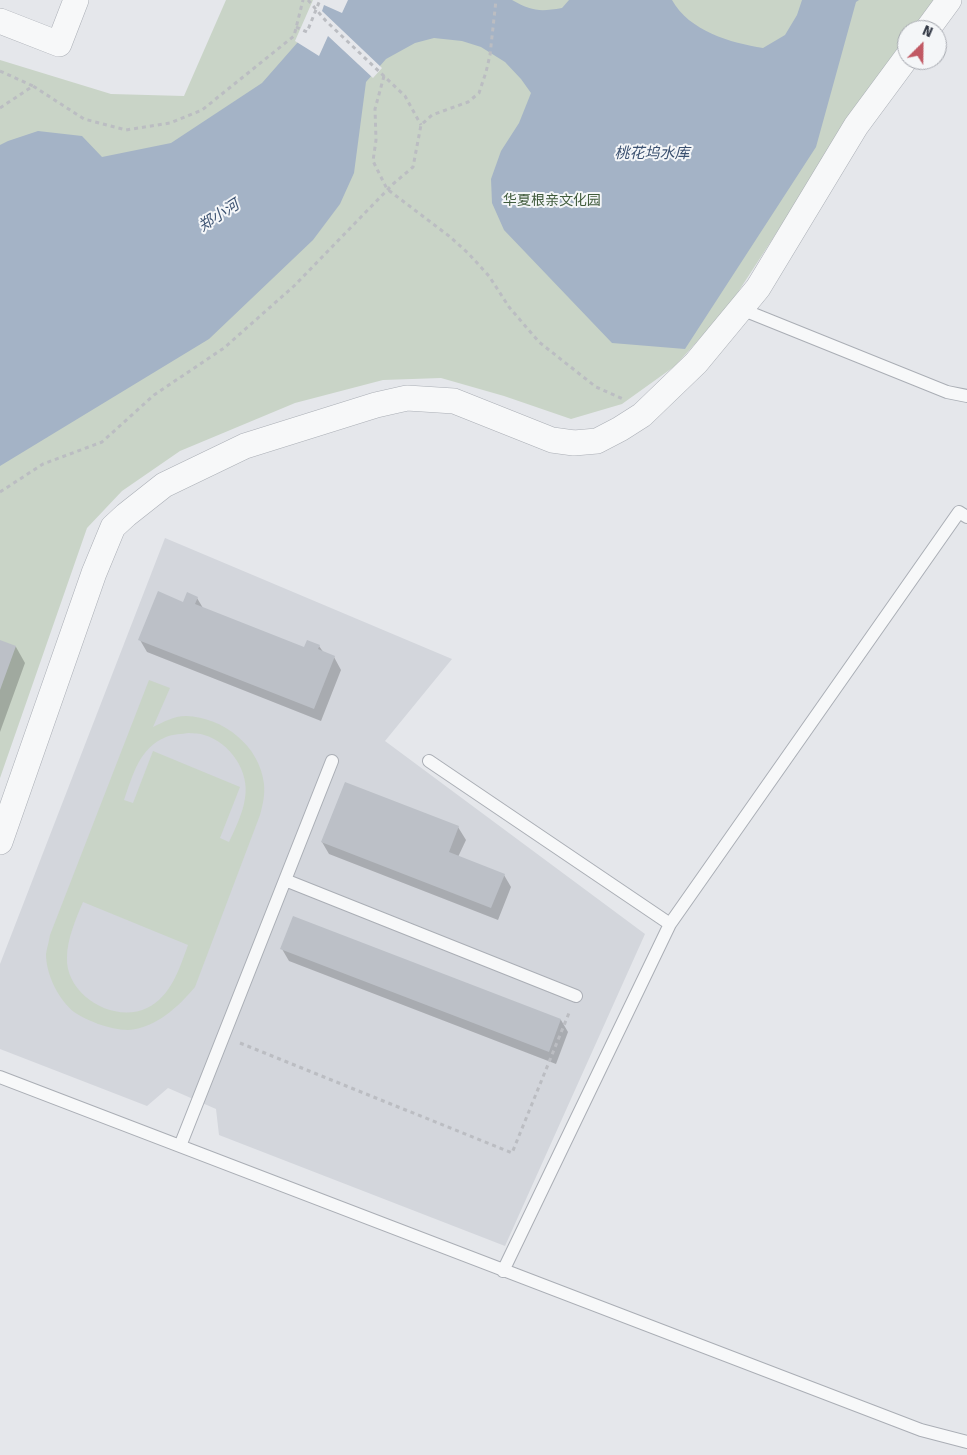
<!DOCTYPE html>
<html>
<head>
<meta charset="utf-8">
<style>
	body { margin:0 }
	#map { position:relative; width:967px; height:1455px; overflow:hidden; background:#e5e7eb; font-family:"Fira Sans",sans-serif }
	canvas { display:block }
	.north { position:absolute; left:897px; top:20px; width:50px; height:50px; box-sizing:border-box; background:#f4f6f8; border:1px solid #a5a8af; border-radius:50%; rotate:23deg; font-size:14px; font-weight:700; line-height:20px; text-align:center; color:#2e3441 }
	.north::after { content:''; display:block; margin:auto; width:18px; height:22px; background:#c15964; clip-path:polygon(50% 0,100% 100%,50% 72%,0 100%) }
</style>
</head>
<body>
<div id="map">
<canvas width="967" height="1455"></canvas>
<div class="north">N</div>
</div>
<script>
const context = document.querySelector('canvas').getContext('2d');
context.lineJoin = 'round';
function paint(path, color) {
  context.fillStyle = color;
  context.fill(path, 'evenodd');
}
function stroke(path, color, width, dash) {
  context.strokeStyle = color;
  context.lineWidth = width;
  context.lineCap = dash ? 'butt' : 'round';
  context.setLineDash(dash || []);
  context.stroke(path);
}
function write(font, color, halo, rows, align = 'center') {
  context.font = font + ' "Fira Sans","Noto Sans SC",sans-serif';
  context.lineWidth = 4;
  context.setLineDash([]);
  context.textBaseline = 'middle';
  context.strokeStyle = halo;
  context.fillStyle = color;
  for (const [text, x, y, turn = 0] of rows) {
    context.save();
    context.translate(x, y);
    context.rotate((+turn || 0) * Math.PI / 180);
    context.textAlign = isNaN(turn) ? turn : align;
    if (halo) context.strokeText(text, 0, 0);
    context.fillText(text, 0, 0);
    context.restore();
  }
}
const built = new Path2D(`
	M165 538 452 659 385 741 645 934 505 1246 219 1135 216 1109 168 1088 147 1106 0 1049V964Z`);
const green = new Path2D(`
	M226 0H936L914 30H907V40L853 115 729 306 675 366 622 404 571 419 504 396 441 378 383 380 295 403 180 451 122 491 87 528 0 778V60L111 94 184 96Z
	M149 680 170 688 153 727C164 722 173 716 186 716 223 717 260 746 264 784 265 795 263 804 260 815L195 987C178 1007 156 1028 128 1030 118 1030 108 1027 98 1024 91 1021 81 1017 74 1012 58 999 46 974 46 954 47 948 49 941 50 935ZM189 733C194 734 200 733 204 735 230 742 250 772 245 798 243 813 235 829 229 842L220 838 240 787 153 751 133 803 124 800C133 775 139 748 166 737 173 734 182 734 189 733ZM83 902 188 945C180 967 171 997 147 1008 114 1024 65 995 67 957 67 940 76 918 83 902Z`);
const water = new Path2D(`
	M315 0H512C532 11 539 12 562 8L569 0H672C689 31 731 43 763 48L785 35 797 15 802 0H859L856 2 816 147 685 349 612 343 504 230 492 203 491 179 501 151 519 123 531 93 521 79 505 62 481 47 462 41 434 38 415 43 386 59 366 82 354 173 340 204 313 240 209 339 0 466V145L8 141 38 131 82 136 102 157 171 143 262 83 298 42Z`);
const pier = new Path2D(`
	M313 0H348L342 13 324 5 322 11 382 68 373 78 328 36 319 56 295 41Z`);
const shadow = new Path2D(`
	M197 598 203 608 305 649 319 646 324 653 334 657 341 670 321 721 147 652 140 640 184 603Z
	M0 641 16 647 25 663 0 732Z
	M458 827 466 840 458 857 504 875 511 887 498 920 329 854 322 842Z
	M282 949 561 1020 568 1032 556 1064 289 961Z`);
const building = new Path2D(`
	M158 591 183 602 187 592 198 597 195 604 304 647 307 640 320 645 318 649 335 656 314 709 138 640Z
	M0 640 16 646 0 690Z
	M345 782 459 826 449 852 505 874 491 908 321 842Z
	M293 916 561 1019 549 1052 280 949Z`);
const path = new Path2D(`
	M308 0 326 21 405 96 421 125
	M296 27 307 32 320 0
	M0 71 33 86
	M384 76 375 109 376 140 373 161 387 189 449 236 468 253 489 276 509 307 539 342 596 387 623 399
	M0 108 33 86 84 119 126 130 170 123 202 110 294 36 303 0
	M0 492 43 464 102 442 154 395 224 348 294 286 393 184 413 167 421 125 432 115 468 102 479 93 486 72 490 55 496 0
	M240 1043 512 1153 569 1013`);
const service = new Path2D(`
	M741 309 947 392 967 396
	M429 761 670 924 503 1271
	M285 880 576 996
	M670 924 959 512 967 517
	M0 1077 921 1430 967 1442
	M180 1146 332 761`);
const minor = new Path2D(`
	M0 21 59 44 76 0
	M927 30 949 0
	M0 842 94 573 113 527 126 515 164 485 245 446 376 405 407 398 454 401 552 440 574 443 597 441 620 429 642 415 696 363 758 288 856 126 907 57`);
const parkNames = [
	["华夏根亲文化园",552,201]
];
const waterNames = [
	["桃花坞水库",652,154],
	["郑小河",219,216,-33]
];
paint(built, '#d3d6dc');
paint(green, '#c9d4c7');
paint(water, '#a4b3c6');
paint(pier, '#e5e7eb');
paint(shadow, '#0003');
paint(building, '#bcc0c7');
stroke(service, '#aaaeb5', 14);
stroke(minor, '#aaaeb5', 26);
stroke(path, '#bbbdc2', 3, [4, 4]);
stroke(service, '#f7f8f9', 12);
stroke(minor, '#f7f8f9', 25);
write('14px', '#415c3d', '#f4f6f8', parkNames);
write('italic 15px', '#3c5271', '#f4f6f8', waterNames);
</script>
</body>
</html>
